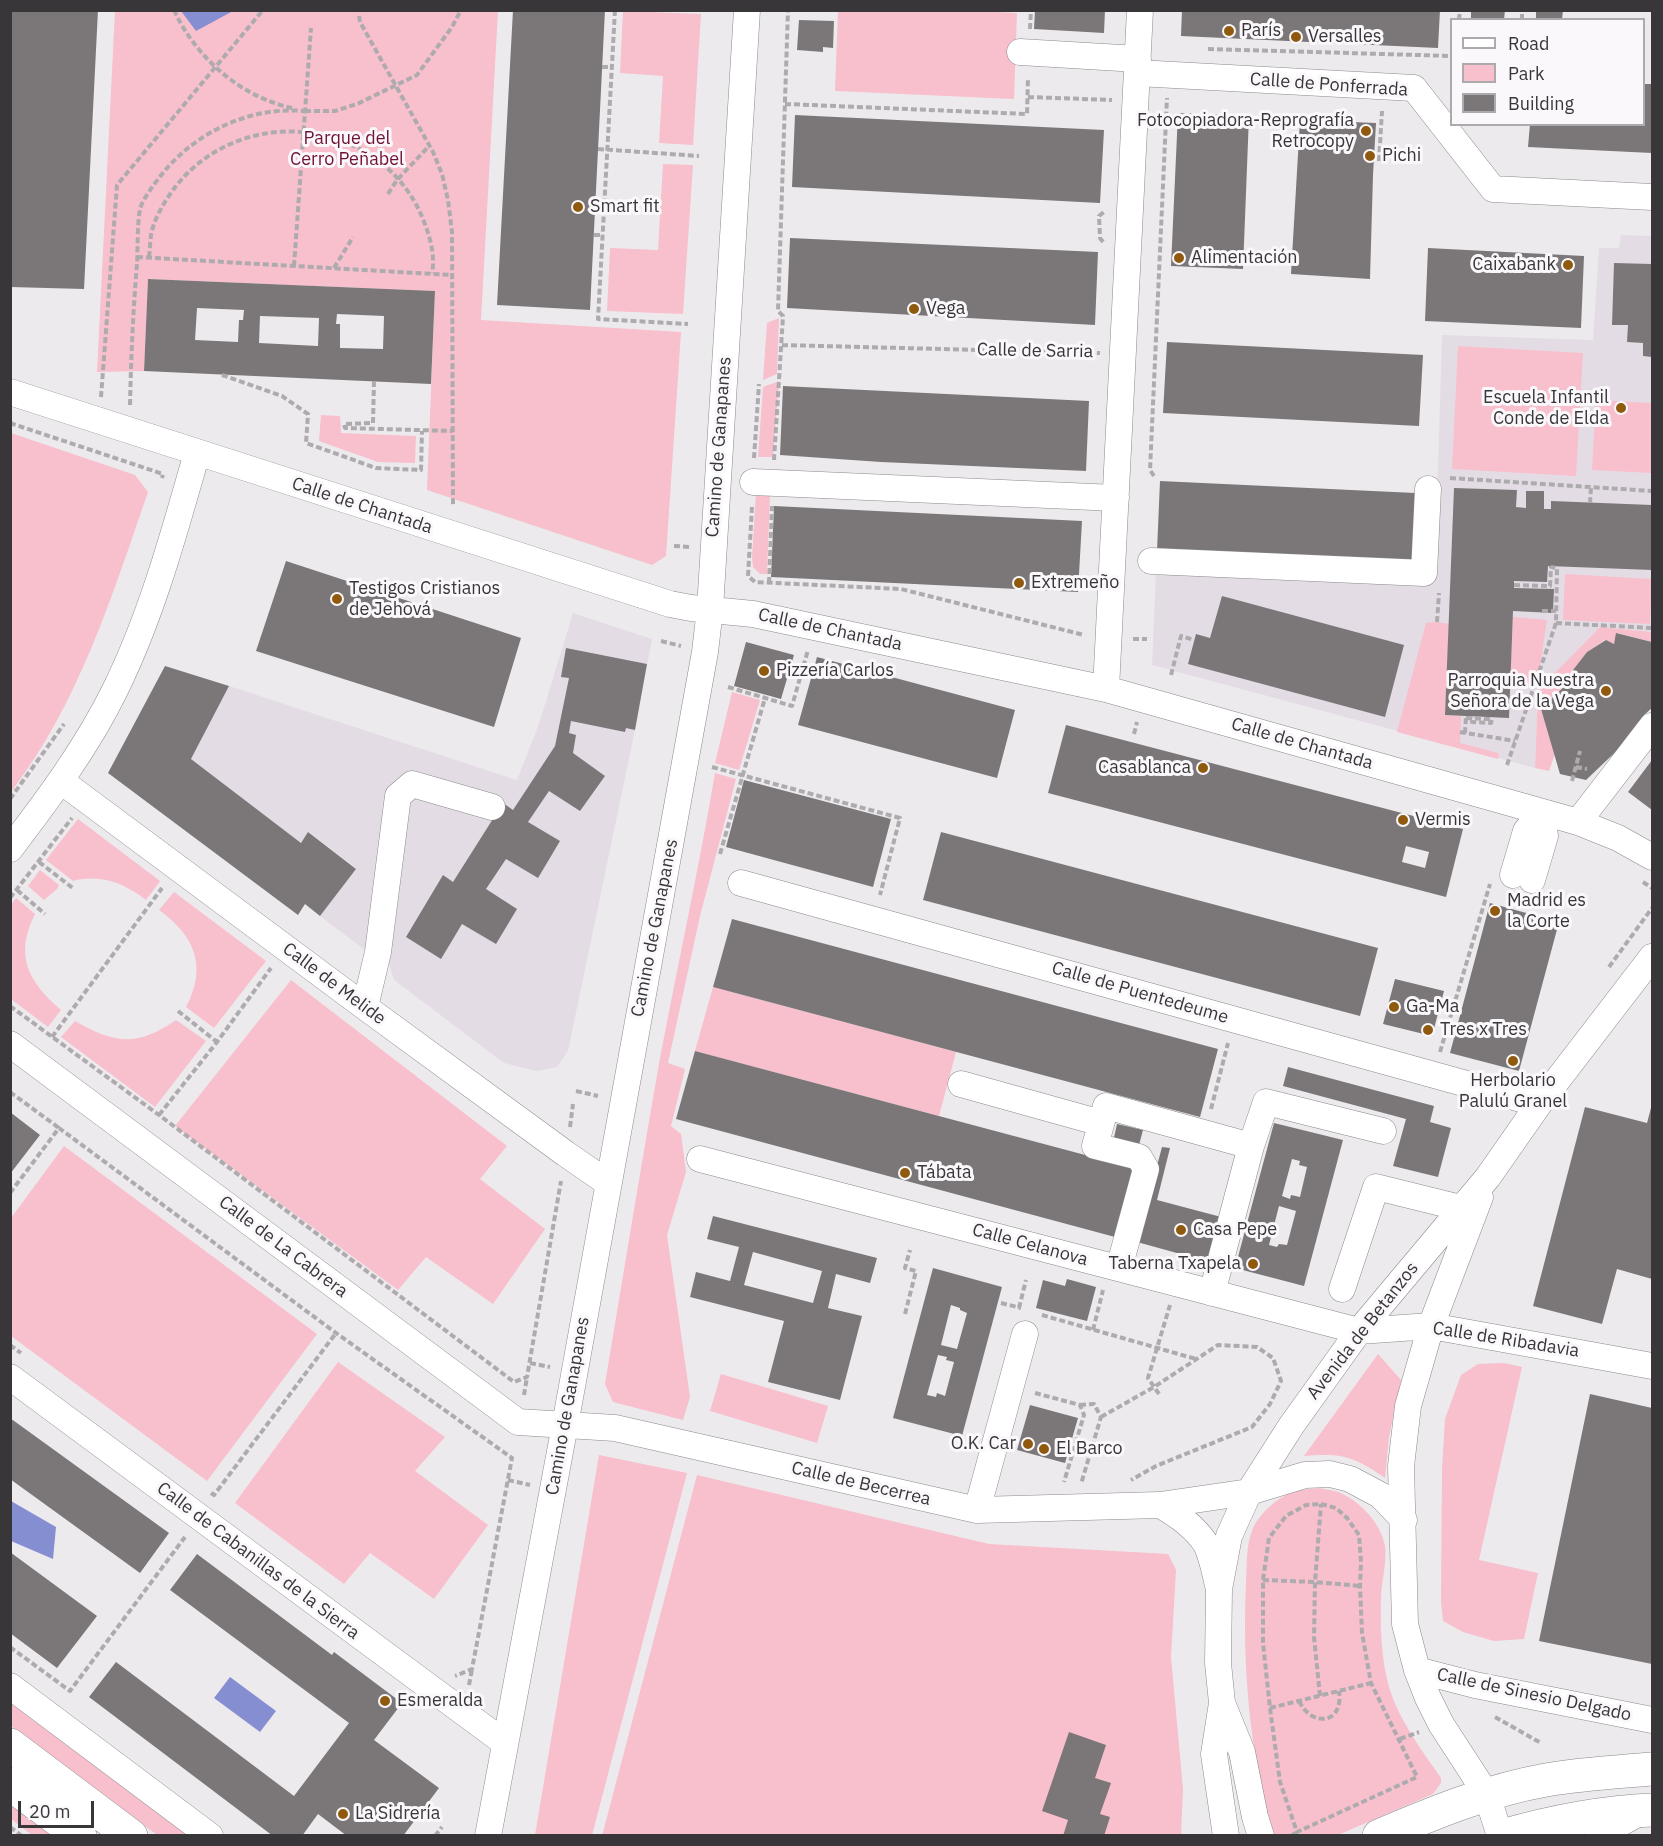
<!DOCTYPE html>
<html>
<head>
<meta charset="utf-8">
<style>
	body { margin:0 }
	#map { position:relative; width:1663px; height:1846px; overflow:hidden; background:#edeaee; font-family:"IBM Plex Sans",sans-serif }
	canvas { display:block }
	.frame { position:absolute; inset:0; border:12px solid #383638; pointer-events:none }
	.legend { position:absolute; left:1450px; top:18px; width:195px; height:108px; box-sizing:border-box; background:#faf8fb; border:2px solid #acaaad; margin:0; padding:8px 10px; list-style:none; font-size:18px; color:#383638 }
	.legend li { display:flex; align-items:center; gap:12px; height:30px }
	.legend b { width:30px; border:2px solid #acaaad }
	.scale { position:absolute; left:18px; top:1801px; width:76px; height:27px; box-sizing:border-box; border:3px solid #383638; border-top:0; padding-left:8px; font-size:18px; line-height:21px; white-space:nowrap; color:#383638; -webkit-text-stroke:4px #faf8fb; paint-order:stroke }
</style>
</head>
<body>
<div id="map">
<canvas width="1663" height="1846"></canvas>
<div class="frame"></div>
<ul class="legend">
<li><b style="height:8px;background:#fff"></b>Road</li>
<li><b style="height:16px;background:#f8bfcc"></b>Park</li>
<li><b style="height:16px;background:#7b7779"></b>Building</li>
</ul>
<div class="scale">20 m</div>
</div>
<script>
const context = document.querySelector('canvas').getContext('2d');
context.lineJoin = 'round';
function paint(path, color) {
  context.fillStyle = color;
  context.fill(path, 'evenodd');
}
function stroke(path, color, width, dash) {
  context.strokeStyle = color;
  context.lineWidth = width;
  context.lineCap = dash ? 'butt' : 'round';
  context.setLineDash(dash || []);
  context.stroke(path);
}
function write(font, color, halo, rows, align = 'center') {
  context.font = font + ' "IBM Plex Sans",sans-serif';
  context.lineWidth = 6;
  context.setLineDash([]);
  context.textBaseline = 'middle';
  context.strokeStyle = halo;
  context.fillStyle = color;
  for (const [text, x, y, turn = 0] of rows) {
    context.save();
    context.translate(x, y);
    context.rotate((+turn || 0) * Math.PI / 180);
    context.textAlign = isNaN(turn) ? turn : align;
    if (halo) context.strokeText(text, 0, 0);
    context.fillText(text, 0, 0);
    context.restore();
  }
}
const built = new Path2D(`
	M1621 235 1652 236V632L1600 627 1538 690 1535 768 1152 665 1156 571 1431 580 1438 468 1442 335 1593 340 1599 248H1619Z
	M573 613 652 639 635 730 568 1051 557 1067 537 1071 504 1063 394 980 386 953 365 950 320 916 356 868 309 832 301 843 191 759 229 686 517 780 539 724Z`);
const green = new Path2D(`
	M951 10 1017 13 1014 99 835 91 838 11Z
	M115 11H498L481 320 681 332 666 556 652 565 427 490 435 291 148 279 144 371 97 372Z
	M623 11 701 14 693 145 659 143 663 76 620 73Z
	M663 164 693 165 683 314 607 311 610 248 658 250Z
	M779 318 777 374 763 380 767 323Z
	M1458 346 1583 353 1576 476 1452 469Z
	M779 381 773 457H758L763 387Z
	M1596 400 1652 403V473L1592 470Z
	M321 415 340 416 341 433 416 436 415 463 378 462 319 441Z
	M11 433 135 475 148 492C112 596 79 703 11 792Z
	M756 493 770 494 767 574H760L753 567 752 557Z
	M1565 574 1652 579 1650 624 1563 620Z
	M1513 617 1547 620 1537 686 1510 681Z
	M1437 622 1449 624 1445 715 1461 716 1460 743 1498 753 1499 755 1498 759 1397 732 1426 623Z
	M1600 627 1652 632V642L1617 633 1614 644 1605 640 1587 652 1573 670 1575 675 1541 709 1555 754 1549 771 1535 768 1538 690Z
	M732 692 760 700 739 770 715 763Z
	M715 773 736 779 700 916 668 1063 685 1069 671 1126 681 1134 686 1172 667 1235 690 1397 683 1420 613 1402 605 1384C623 1276 641 1166 660 1058 678 963 699 868 715 773Z
	M78 819 160 881 146 900C124 883 101 874 73 881L46 860Z
	M40 870 59 885 57 889 44 900 28 886Z
	M174 892 266 961 214 1028 186 1007C208 966 194 935 159 910Z
	M16 898 35 914C14 955 28 982 61 1010L48 1027 11 999V905Z
	M291 980 507 1146 480 1179 545 1229 493 1304 426 1257 398 1290 175 1126Z
	M713 987 956 1052 939 1116 695 1051Z
	M176 1020 206 1041 155 1107 61 1037 75 1021C115 1044 137 1047 176 1020Z
	M64 1146 317 1334 207 1481 11 1336V1218Z
	M1378 1354 1401 1380 1389 1437 1385 1478C1353 1456 1343 1453 1304 1456Z
	M338 1362 445 1437 415 1471 488 1525 434 1599 370 1553 344 1584 235 1503Z
	M1504 1363 1522 1367 1479 1560 1538 1573 1524 1639 1494 1641 1463 1632 1443 1621 1441 1602 1442 1469 1445 1419 1461 1375 1478 1364Z
	M721 1374 828 1406 817 1443 710 1411Z
	M599 1455 687 1473 592 1835H535Z
	M697 1475 989 1544 1168 1554 1176 1570 1171 1657 1183 1789 1181 1835 602 1836Z
	M1320 1488C1326 1490 1333 1490 1338 1492 1359 1500 1381 1523 1385 1546 1387 1562 1382 1579 1381 1596 1380 1625 1381 1658 1389 1687 1399 1720 1421 1749 1441 1778V1783L1433 1794 1338 1835 1273 1836C1250 1754 1242 1667 1246 1582 1247 1564 1246 1544 1253 1528 1260 1513 1278 1497 1293 1492 1302 1489 1311 1489 1320 1488Z
	M10 1701 189 1835H157L11 1726Z
	M10 1798 61 1835H32L11 1819Z`);
const water = new Path2D(`
	M181 11H233L196 31Z
	M11 1501 56 1527 53 1559 11 1541Z
	M230 1677 276 1711 260 1732 214 1698Z`);
const building = new Path2D(`
	M10 10H98L84 289 10 287Z
	M513 10H605L590 310 497 305Z
	M1035 10H1105L1104 33 1034 29Z
	M1182 10H1440L1438 48 1181 36Z
	M1471 10H1505L1504 20H1471Z
	M1536 10H1563L1562 20H1536Z
	M799 20 834 21 833 48 823 47V52L797 50Z
	M1644 84H1652V153L1528 147 1530 124H1644Z
	M1178 113 1249 116 1243 269 1171 266Z
	M795 115 1104 130 1100 203 792 187Z
	M1300 120 1376 123 1373 175 1370 279 1291 274Z
	M790 238 1098 252 1095 325 787 308Z
	M1428 248 1584 256 1581 328 1425 321Z
	M1614 263 1652 264V357L1643 356V343L1627 342 1628 325H1612Z
	M148 279 435 291 431 384 144 371ZM197 308 244 310 243 320H239L238 342 195 340ZM337 314 384 316 383 349 340 348V324H336ZM260 316 319 318 318 346 259 343Z
	M1167 342 1423 355 1419 426 1163 413Z
	M783 386 1089 401 1086 471 881 462 780 455Z
	M1160 481 1415 493 1412 563 1157 551Z
	M1454 488 1517 490 1516 507 1526 508V491H1544V509H1551V501L1652 505V570L1548 566 1547 582 1514 581V588L1554 589 1553 612V613L1513 611 1509 718 1445 715Z
	M774 506 1082 521 1078 592 771 577Z
	M286 561 521 638 494 727 256 651Z
	M1222 596 1404 645 1385 717 1188 664 1196 634 1210 638Z
	M1616 633 1652 642V708L1644 715 1647 722 1586 780 1560 774 1541 709 1576 675 1573 670 1587 652 1606 640 1614 644Z
	M746 642 794 655 781 699 734 686Z
	M566 648 647 664 635 730 626 728 625 732 571 721 569 733 576 735 573 753 605 776 580 811 549 791 528 822 560 841 538 878 506 859 486 889 517 909 496 944 462 924 441 959 406 937 443 875 453 882 503 803 513 810 555 746 569 678 561 677Z
	M817 657 1015 710 997 778 798 725Z
	M165 666 229 686 191 759 301 843 308 832 356 869 320 916 305 904 298 915 108 773Z
	M1066 725 1463 829 1446 897 1048 793ZM1406 846 1429 852 1425 868 1402 862Z
	M1652 760V810L1628 792Z
	M744 780 891 819 873 887 726 847Z
	M941 832 1378 948 1360 1016 923 900Z
	M1490 903 1559 922 1519 1071 1450 1053Z
	M732 919 1218 1049 1200 1117 713 987Z
	M1395 979 1444 991 1432 1036 1383 1024Z
	M695 1051 1134 1168 1115 1237 676 1119Z
	M1288 1067 1434 1106 1430 1122 1451 1128 1438 1177 1393 1166 1406 1119 1283 1086Z
	M1652 1104V1279L1617 1269 1602 1324 1533 1306 1585 1107 1647 1123Z
	M10 1112 40 1135 10 1174Z
	M1274 1123 1343 1140 1304 1286 1235 1268ZM1292 1159 1300 1161 1299 1165 1307 1167 1300 1197 1291 1195 1290 1199 1282 1196ZM1279 1206 1296 1211 1287 1245 1279 1244 1277 1247 1269 1245Z
	M1117 1124 1143 1130 1138 1149 1113 1142Z
	M1162 1147 1170 1148 1157 1200 1225 1218 1213 1263 1137 1242Z
	M713 1216 877 1258 870 1283 836 1274 828 1308 862 1316 840 1400 768 1382 784 1321 690 1297 696 1272 730 1281 739 1247 707 1239ZM753 1252 822 1271 813 1303 744 1285Z
	M933 1268 1002 1287 962 1436 893 1418ZM951 1305 960 1308V1310L967 1313 957 1349 941 1345ZM938 1355 947 1357 946 1360 954 1362 945 1396 937 1393 936 1397 927 1395Z
	M1067 1279 1096 1287 1087 1321 1036 1308 1043 1280 1065 1286Z
	M1590 1394 1652 1408V1664L1539 1641Z
	M1030 1405 1078 1418 1065 1463 1017 1450Z
	M10 1418 169 1533 140 1573 10 1479Z
	M10 1552 97 1616 57 1668 10 1633Z
	M197 1554 332 1655 334 1652 402 1703 374 1740 439 1788 403 1836H347L318 1814 302 1836H273L89 1697 116 1662 294 1796 349 1723 170 1590Z
	M1069 1732 1106 1745 1095 1778 1111 1783 1100 1814 1110 1817 1104 1836H1063L1068 1820 1042 1811Z`);
const path = new Path2D(`
	M174 10C196 58 241 97 292 108
	M615 10 598 319 688 324
	M359 16 360 22 433 152 442 174 448 200 452 232 453 506
	M1459 20 1460 10
	M1522 20V10
	M1030 29 1031 10
	M1208 49 1452 56
	M602 67H611
	M1028 97 1112 100
	M785 104 1027 114 1028 78
	M305 111H335L357 104 417 75 452 27 461 10
	M598 149 699 156
	M1379 161 1382 111
	M388 194 397 180 430 145
	M594 235H602
	M1103 242 1100 238 1099 216 1105 211
	M137 257 452 275
	M149 257C150 250 150 242 151 235 154 218 166 199 176 186 241 104 374 116 420 212 428 230 436 253 432 273
	M294 266 311 28
	M334 268 353 237
	M782 345 1100 353
	M222 375 282 396 308 414 306 443 376 468 421 470 422 431
	M374 381 373 423 344 424 345 428 453 431
	M101 397 117 185 263 10
	M130 405C131 358 133 311 137 264 138 247 137 226 140 209 143 199 152 187 159 178 193 133 249 106 305 111
	M10 423 163 474 162 478
	M754 458 759 384
	M774 460 783 316 778 311 788 10
	M1154 476 1150 470 1167 98
	M1450 478 1652 491
	M1590 503 1591 487
	M752 507 748 576 755 582 901 589 1084 635
	M674 546 691 547
	M769 583 772 506
	M1514 585 1550 586 1551 567
	M1542 611H1556
	M1437 622 1439 593
	M1556 623 1652 628
	M1133 639H1147
	M661 641 681 646
	M1171 675 1181 636 1194 640
	M728 687 792 706 808 650
	M1466 718C1475 718 1483 719 1492 719L1491 723 1472 722 1473 717
	M1460 732 1515 741
	M1465 733 1466 716
	M1134 734 1137 722
	M1507 765 1556 623 1557 568 1551 567V566
	M712 767 900 818 880 895
	M1576 767 1587 769
	M1572 781 1580 751
	M10 799 64 724
	M720 854 765 698
	M39 862 74 889
	M1643 882 1652 888
	M17 890 45 914
	M10 898 72 818
	M1609 967 1652 908
	M10 1006 159 1115 514 1382 527 1377 561 1181
	M178 1011 217 1042
	M52 1037 162 888
	M1440 1052 1490 884
	M576 1091 598 1096
	M10 1092 59 1128
	M1211 1109 1228 1043
	M159 1115 217 1042 271 968
	M570 1127 573 1104
	M10 1193 59 1128 336 1333 512 1458 472 1669 455 1676
	M1001 1303 1021 1308
	M1019 1308 1026 1280
	M905 1314 916 1271 905 1268 910 1250
	M1042 1315 1196 1359
	M1093 1330 1103 1290
	M10 1345 21 1353
	M530 1363 550 1367
	M1035 1393 1080 1405 1084 1415 1064 1482
	M1159 1394 1148 1378 1170 1305
	M524 1395 527 1377
	M1080 1405 1094 1404 1101 1417 1081 1484
	M1101 1417 1154 1387 1218 1345 1257 1347 1273 1358 1281 1381 1270 1404 1252 1427 1156 1466 1131 1480
	M508 1480 530 1485
	M211 1493 214 1495 336 1333
	M1321 1504 1336 1508 1347 1518 1359 1535 1361 1562 1360 1586 1362 1633 1371 1683 1417 1777 1297 1832 1280 1782 1270 1708 1263 1643V1580L1269 1538 1286 1516 1306 1505Z
	M1263 1580 1315 1582 1360 1586
	M10 1647 70 1691 185 1537
	M469 1685 472 1669
	M1320 1696 1314 1637 1315 1582 1321 1504
	M1299 1701C1312 1728 1344 1724 1339 1691
	M1270 1708 1371 1683
	M1495 1717 1541 1743
	M1400 1739 1419 1732
	M10 1827 22 1836
	M435 1836 442 1827
	M1291 1836 1297 1832`);
const minor = new Path2D(`
	M1020 52 1138 59
	M1137 73 1414 88 1493 189 1652 197
	M10 392 670 604 691 608 753 614 1106 689 1578 822 1618 838 1652 857
	M753 482 1116 498
	M1151 561 1424 573 1428 489
	M1106 689 1140 10
	M61 781 365 1007 566 1154 608 1183
	M1578 822 1652 726
	M10 849C49 798 87 747 115 690 152 615 174 533 197 453
	M1513 875 1526 831 1542 812
	M1532 880 1545 836 1542 812
	M741 883 1539 1104
	M365 1007 378 952 398 796 412 784 492 807
	M10 1044 518 1422 615 1428 977 1510 1160 1505 1249 1492 1305 1475 1330 1474 1350 1479 1380 1495 1404 1520
	M961 1084 1101 1123
	M700 1159 1359 1331 1431 1326 1652 1366
	M1480 1197 1431 1326 1408 1406 1401 1466 1405 1624 1417 1670 1428 1698 1441 1724 1487 1795 1500 1836
	M1119 1268 1146 1169 1139 1157 1095 1146 1106 1106 1251 1146
	M1342 1289 1376 1187 1461 1208
	M1212 1293 1251 1146 1266 1102 1383 1131
	M10 1377 505 1743
	M1160 1505C1178 1515 1194 1526 1206 1544 1212 1556 1215 1573 1218 1585
	M977 1510 1025 1334
	M1417 1670 1475 1685 1652 1720
	M10 1686 210 1836
	M1222 1703 1242 1752 1255 1817 1261 1836
	M488 1836 565 1425 705 652 710 609 747 10
	M1226 1836 1214 1754 1222 1703 1218 1663 1219 1589 1229 1536 1249 1492 1291 1426 1359 1331 1488 1177 1539 1104 1652 957
	M1598 1836 1637 1814`);
const major = new Path2D(`
	M10 1745 131 1836
	M10 1784 80 1836
	M1379 1836C1433 1813 1489 1790 1546 1780 1581 1774 1617 1772 1652 1769
	M1502 1836C1551 1822 1602 1812 1652 1810`);
const markers = [
	[1229,31,6,"#905a0e"],
	[1296,37,6,"#905a0e"],
	[1366,131,6,"#905a0e"],
	[1370,156,6,"#905a0e"],
	[578,207,6,"#905a0e"],
	[1179,258,6,"#905a0e"],
	[1568,265,6,"#905a0e"],
	[914,309,6,"#905a0e"],
	[1621,408,6,"#905a0e"],
	[1019,583,6,"#905a0e"],
	[337,599,6,"#905a0e"],
	[764,671,6,"#905a0e"],
	[1606,691,6,"#905a0e"],
	[1203,768,6,"#905a0e"],
	[1403,820,6,"#905a0e"],
	[1495,911,6,"#905a0e"],
	[1394,1007,6,"#905a0e"],
	[1428,1030,6,"#905a0e"],
	[1513,1061,6,"#905a0e"],
	[905,1173,6,"#905a0e"],
	[1181,1230,6,"#905a0e"],
	[1253,1264,6,"#905a0e"],
	[1028,1444,6,"#905a0e"],
	[1044,1449,6,"#905a0e"],
	[385,1701,6,"#905a0e"],
	[343,1814,6,"#905a0e"]
];
const poiNames = [
	["París",1241,31],
	["Versalles",1308,37],
	["Fotocopiadora-Reprografía",1354,121,"right"],
	["Retrocopy",1354,142,"right"],
	["Pichi",1382,156],
	["Smart fit",590,207],
	["Alimentación",1191,258],
	["Caixabank",1556,265,"right"],
	["Vega",926,309],
	["Escuela Infantil",1609,398,"right"],
	["Conde de Elda",1609,419,"right"],
	["Extremeño",1031,583],
	["Testigos Cristianos",349,589],
	["de Jehová",349,610],
	["Pizzería Carlos",776,671],
	["Parroquia Nuestra",1594,681,"right"],
	["Señora de la Vega",1594,702,"right"],
	["Casablanca",1191,768,"right"],
	["Vermis",1415,820],
	["Madrid es",1507,901],
	["la Corte",1507,922],
	["Ga-Ma",1406,1007],
	["Tres x Tres",1440,1030],
	["Herbolario",1513,1081,"center"],
	["Palulú Granel",1513,1102,"center"],
	["Tábata",917,1173],
	["Casa Pepe",1193,1230],
	["Taberna Txapela",1241,1264,"right"],
	["O.K. Car",1016,1444,"right"],
	["El Barco",1056,1449],
	["Esmeralda",397,1701],
	["La Sidrería",355,1814]
];
const streetNames = [
	["Calle de Ponferrada",1329,85,4],
	["Calle de Sarria",1035,351,1],
	["Camino de Ganapanes",719,447,-86],
	["Calle de Chantada",362,506,18],
	["Calle de Chantada",830,630,12],
	["Calle de Chantada",1302,744,16],
	["Camino de Ganapanes",655,928,-79],
	["Calle de Melide",334,984,37],
	["Calle de Puentedeume",1140,993,16],
	["Calle Celanova",1030,1245,15],
	["Calle de La Cabrera",283,1247,37],
	["Avenida de Betanzos",1363,1331,-52],
	["Calle de Ribadavia",1506,1340,9],
	["Camino de Ganapanes",568,1406,-80],
	["Calle de Becerrea",861,1484,13],
	["Calle de Cabanillas de la Sierra",258,1561,37],
	["Calle de Sinesio Delgado",1534,1695,12]
];
const parkNames = [
	["Parque del",347,139],
	["Cerro Peñabel",347,160]
];
paint(built, '#e4dce5');
paint(green, '#f8bfcc');
paint(water, '#868ed2');
paint(building, '#7b7779');
stroke(minor, '#8b898c', 27);
stroke(major, '#8b898c', 34);
stroke(path, '#aeabaf', 4, [6, 3]);
stroke(minor, '#fff', 26);
stroke(major, '#fff', 33);
for (const [x, y, r, color] of markers) {
  const dot = new Path2D();
  dot.arc(x, y, r, 0, 2 * Math.PI);
  context.fillStyle = color;
  context.fill(dot);
  stroke(dot, '#faf8fb', 2);
}
write('18px', '#383638', '#faf8fb', poiNames, 'left');
write('18px', '#383638', '#faf8fb', streetNames);
write('18px', '#701136', '#faf8fb', parkNames);
</script>
</body>
</html>
